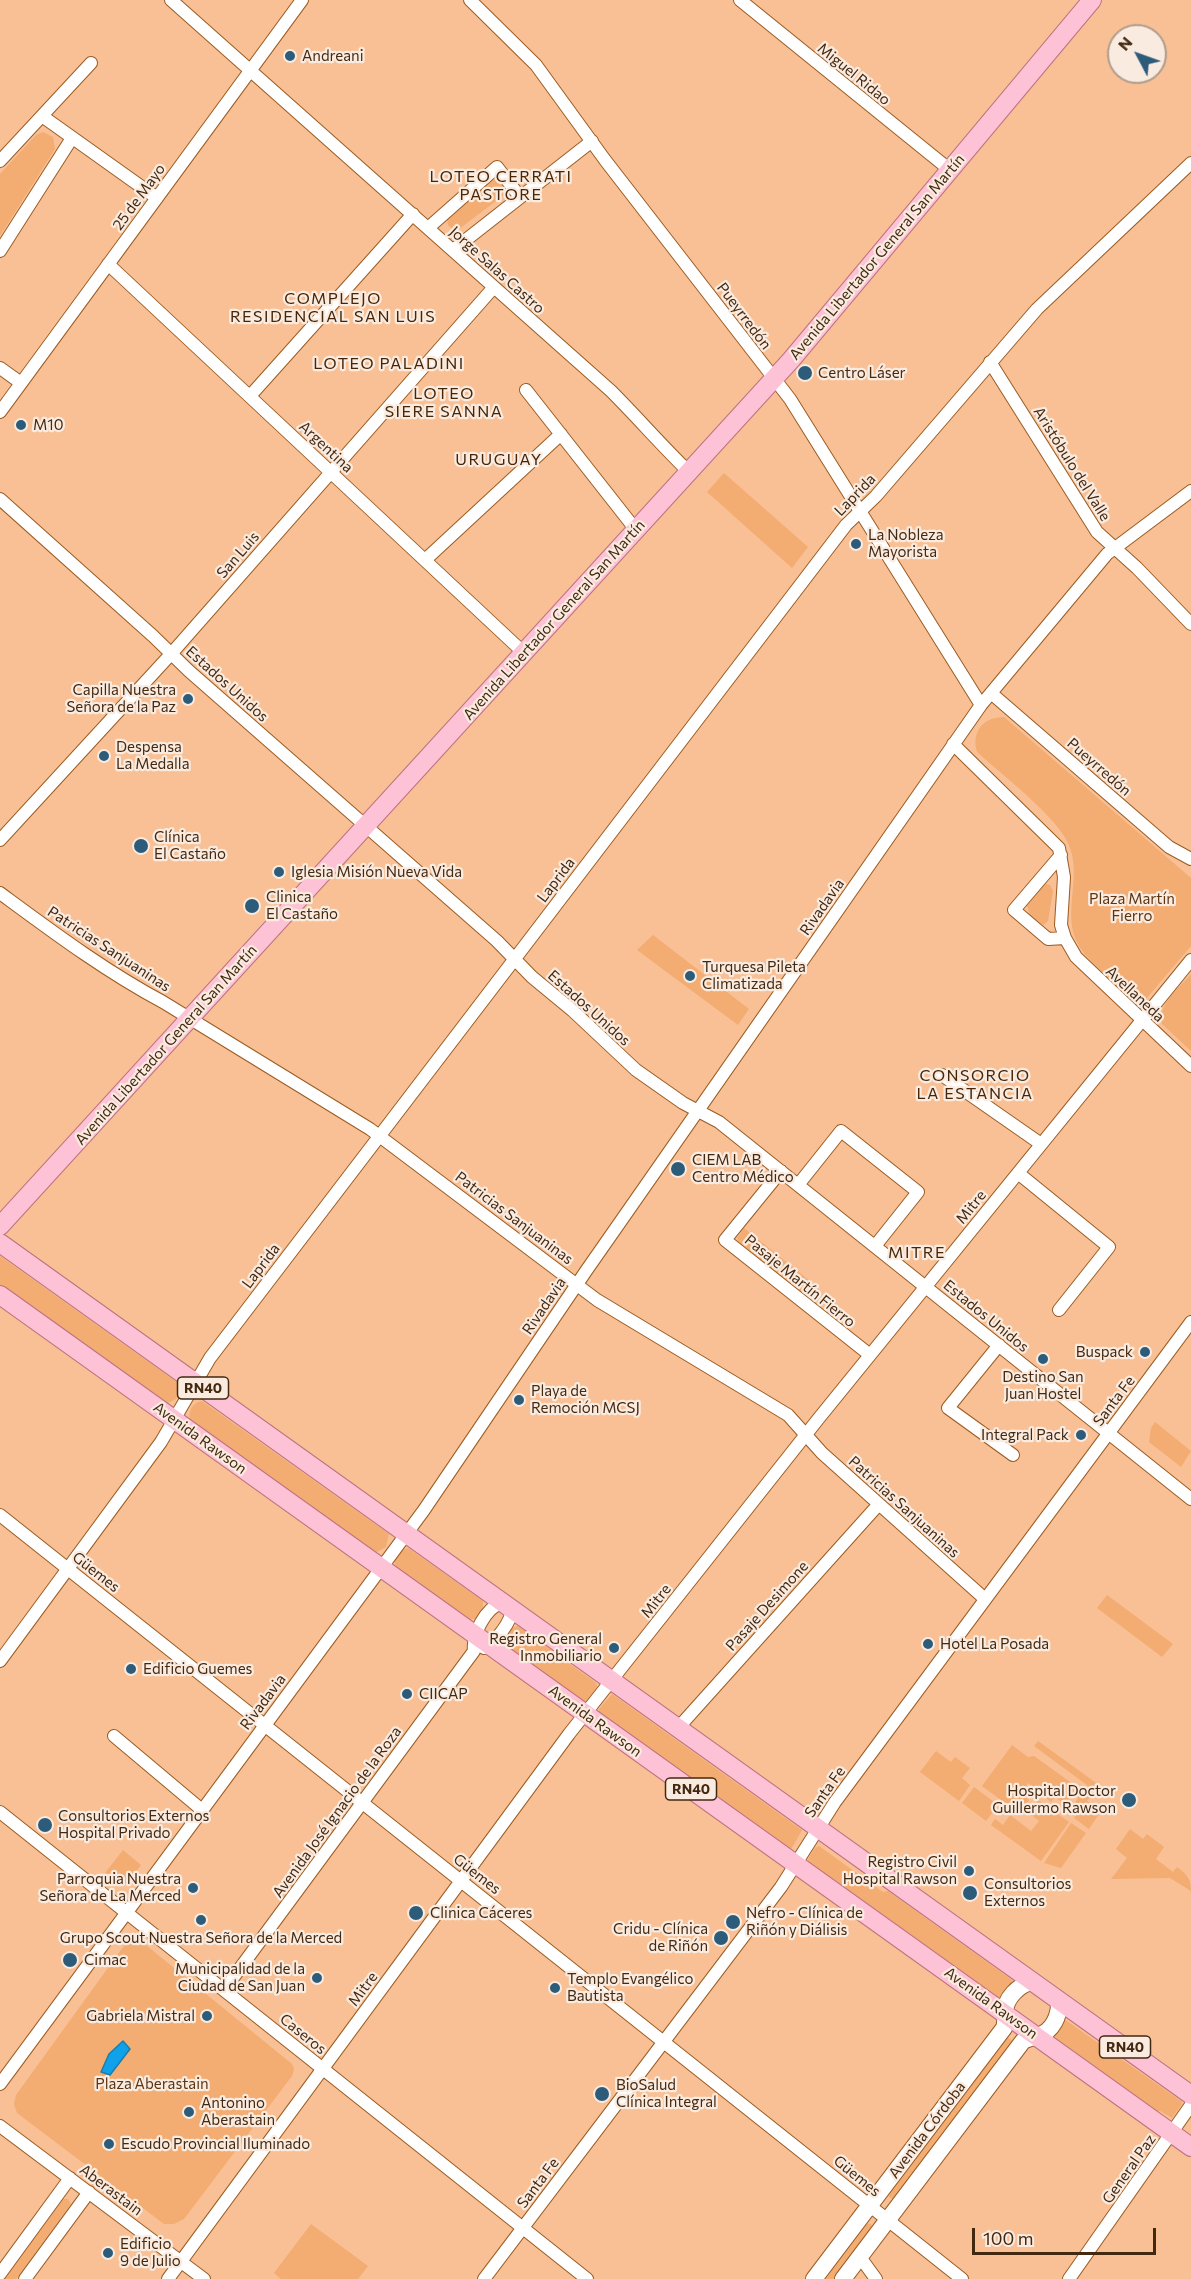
<!DOCTYPE html>
<html>
<head>
<meta charset="utf-8">
<style>
	body { margin:0 }
	#map { position:relative; width:1191px; height:2279px; overflow:hidden; background:#f8c094; font-family:Commissioner,sans-serif }
	canvas { display:block }
	.north { position:absolute; left:1107px; top:24px; width:60px; height:60px; box-sizing:border-box; background:#faebe0; border:2px solid #b19d8d; border-radius:50%; rotate:311deg; font-size:16px; font-weight:700; line-height:24px; text-align:center; color:#442911 }
	.north::after { content:''; display:block; margin:auto; width:21px; height:27px; background:#2d5c7b; clip-path:polygon(50% 0,100% 100%,50% 72%,0 100%) }
	.scale { position:absolute; left:972px; top:2228px; width:184px; height:27px; box-sizing:border-box; border:3px solid #442911; border-top:0; padding-left:8px; font-size:18px; line-height:21px; white-space:nowrap; color:#442911; -webkit-text-stroke:4px #faebe0; paint-order:stroke }
</style>
</head>
<body>
<div id="map">
<canvas width="1191" height="2279"></canvas>
<div class="north">N</div>
<div class="scale">100 m</div>
</div>
<script>
const context = document.querySelector('canvas').getContext('2d');
context.lineJoin = 'round';
function paint(path, color) {
  context.fillStyle = color;
  context.fill(path, 'evenodd');
}
function stroke(path, color, width, dash) {
  context.strokeStyle = color;
  context.lineWidth = width;
  context.lineCap = dash ? 'butt' : 'round';
  context.setLineDash(dash || []);
  context.stroke(path);
}
function write(font, color, halo, rows, align = 'center') {
  context.font = font + ' Commissioner,sans-serif';
  context.lineWidth = 4.5;
  context.setLineDash([]);
  context.textBaseline = 'middle';
  context.strokeStyle = halo;
  context.fillStyle = color;
  for (const [text, x, y, turn = 0] of rows) {
    context.save();
    context.translate(x, y);
    context.rotate((+turn || 0) * Math.PI / 180);
    context.textAlign = isNaN(turn) ? turn : align;
    if (halo) context.strokeText(text, 0, 0);
    context.fillText(text, 0, 0);
    context.restore();
  }
}
const green = new Path2D(`
	M43 132 53 137 55 149 0 236V174L36 135Z
	M492 180H499L505 188 504 195 459 229H452L448 225 447 219Z
	M724 473 808 547 792 568 707 492Z
	M1004 717 1191 878V946L1146 999 1139 1000 1132 997C1117 983 1090 964 1079 946 1060 914 1084 877 1068 843 1055 815 1001 774 977 752 971 732 983 717 1004 717Z
	M1046 884 1050 885 1053 891 1048 921 1043 925 1030 916 1027 905 1042 885Z
	M653 935 749 1009 738 1025 637 950Z
	M1191 974V1051L1162 1024C1156 1006 1180 987 1191 974Z
	M744 1228 816 1286 811 1291 802 1293 738 1241 737 1238Z
	M0 1256 181 1385 176 1399 166 1404 0 1285Z
	M202 1401 389 1534 386 1547 375 1553 190 1421C188 1411 192 1403 202 1401Z
	M1155 1422 1191 1451 1181 1467 1149 1442 1151 1428Z
	M408 1548 483 1601V1613L477 1618 468 1620 395 1567C394 1558 398 1551 408 1548Z
	M1107 1595 1173 1644 1162 1657 1097 1608Z
	M518 1626 596 1683 597 1687 586 1701 584 1702 504 1645C503 1635 507 1628 518 1626Z
	M612 1694 802 1830 792 1848 790 1849 599 1714V1709Z
	M1038 1741 1099 1785 1095 1791 1034 1746Z
	M1012 1745 1028 1757 1034 1756 1077 1787 1065 1804 1055 1797 1051 1802 1028 1783 1021 1793 1029 1800 1020 1814 982 1786Z
	M936 1751 951 1762 955 1757 970 1768 962 1778 970 1785 959 1801 920 1772Z
	M974 1787 998 1805 986 1821 962 1803Z
	M1082 1790 1091 1796 1087 1801 1101 1811 1089 1829 1074 1818 1081 1808 1075 1803Z
	M1038 1800 1069 1822 1041 1861 991 1825 995 1819 1003 1825 1010 1815 1031 1831 1039 1821 1030 1814Z
	M1071 1823 1086 1833 1061 1868 1044 1863Z
	M1130 1829 1143 1839 1147 1834 1164 1847 1156 1859 1173 1872 1177 1867C1187 1875 1191 1878 1191 1891L1170 1878 1111 1879 1127 1858 1116 1849Z
	M819 1846 883 1892 888 1891 1012 1980V1984L1001 1999H998L809 1864 808 1859 815 1848Z
	M123 1850 141 1865 128 1883H117L105 1873Z
	M134 1940 141 1941 292 2064 294 2069 292 2076 184 2219 174 2224H164L17 2113 14 2104 16 2095 126 1943Z
	M1064 2019 1181 2101 1182 2104 1172 2118 1160 2111H1156L1054 2039 1052 2036Z
	M1008 2037 1013 2041 894 2199 890 2198 888 2194Z
	M63 2199H68L71 2204 16 2279H4Z
	M865 2223 871 2224 873 2229 835 2279H822Z
	M311 2224 368 2266 358 2279H281L274 2273Z`);
const water = new Path2D(`
	M123 2041 130 2049 110 2075 101 2072 109 2054Z`);
const minor = new Path2D(`
	M171 0 611 391C638 418 662 446 689 472
	M470 0 536 65 605 160 790 399 981 705
	M740 0 950 170
	M42 116 157 198
	M0 161 91 63
	M428 228 497 167 520 197
	M453 250 592 141
	M0 251 72 138
	M108 264 524 653
	M990 362 1097 532 1137 568 1191 624
	M0 368 21 383
	M526 390 636 530
	M250 396 413 214
	M0 412 302 0
	M0 499 153 636 189 671 497 941 532 977 572 1010 636 1070 683 1103 719 1122 1191 1499
	M425 560 561 434
	M991 693 1169 847 1191 859
	M953 744 1059 848 1064 877 1061 925 1065 938 1076 957 1191 1066
	M0 840 171 654 494 287
	M1061 855 1014 910 1048 939 1065 938
	M0 893C53 932 105 971 163 1002L370 1129 597 1300 788 1415 822 1453 985 1599
	M942 1075 1041 1144
	M781 1171 725 1240 870 1355
	M1018 1173 1109 1247 1059 1310
	M798 1185 841 1131 918 1192 875 1246
	M999 1345 948 1408 1013 1455
	M0 1515 962 2279
	M484 1648C496 1641 511 1623 512 1609
	M0 1661 161 1442 210 1358 846 525 876 496 1037 309 1191 163
	M678 1728 879 1504
	M114 1736 202 1810
	M0 1812 587 2279
	M224 1990 474 1651C472 1634 485 1609 502 1602
	M0 2084 424 1510 586 1271 981 705 1107 554 1191 491
	M0 2126 204 2279
	M860 2257 876 2279
	M0 2274 70 2178
	M25 2279 89 2192
	M168 2279 569 1734 819 1418 1191 960
	M484 2279 781 1887 835 1802 1191 1322
	M1069 2279 1191 2105`);
const secondary = new Path2D(`
	M814 2279 1004 2028C1006 2022 1005 2019 1005 2013 1005 1998 1018 1986 1032 1981
	M843 2279 1023 2041C1028 2038 1032 2038 1037 2036 1053 2032 1060 2015 1059 2000`);
const primary = new Path2D(`
	M0 1226 791 360 1092 0
	M0 1243 1191 2095
	M0 1295 1191 2147`);
const markers = [
	[290,56,6,"#2d5c7b"],
	[805,373,8,"#2d5c7b"],
	[21,425,6,"#2d5c7b"],
	[856,544,6,"#2d5c7b"],
	[188,699,6,"#2d5c7b"],
	[104,756,6,"#2d5c7b"],
	[141,846,8,"#2d5c7b"],
	[279,872,6,"#2d5c7b"],
	[252,906,8,"#2d5c7b"],
	[690,976,6,"#2d5c7b"],
	[678,1169,8,"#2d5c7b"],
	[1145,1352,6,"#2d5c7b"],
	[1043,1359,6,"#2d5c7b"],
	[519,1400,6,"#2d5c7b"],
	[1081,1435,6,"#2d5c7b"],
	[928,1644,6,"#2d5c7b"],
	[614,1648,6,"#2d5c7b"],
	[131,1669,6,"#2d5c7b"],
	[407,1694,6,"#2d5c7b"],
	[1129,1800,8,"#2d5c7b"],
	[45,1825,8,"#2d5c7b"],
	[969,1871,6,"#2d5c7b"],
	[193,1888,6,"#2d5c7b"],
	[970,1893,8,"#2d5c7b"],
	[416,1913,8,"#2d5c7b"],
	[201,1920,6,"#2d5c7b"],
	[733,1922,8,"#2d5c7b"],
	[721,1938,8,"#2d5c7b"],
	[70,1960,8,"#2d5c7b"],
	[317,1978,6,"#2d5c7b"],
	[555,1988,6,"#2d5c7b"],
	[207,2016,6,"#2d5c7b"],
	[602,2094,8,"#2d5c7b"],
	[189,2112,6,"#2d5c7b"],
	[109,2144,6,"#2d5c7b"],
	[108,2253,6,"#2d5c7b"]
];
const shields = [
	[203,1388,51],
	[691,1789,51],
	[1125,2047,51]
];
const shieldNames = [
	["RN40",203,1388],
	["RN40",691,1789],
	["RN40",1125,2047]
];
const poiNames = [
	["Andreani",302,56],
	["Centro Láser",818,373],
	["M10",33,425],
	["La Nobleza",868,535],
	["Mayorista",868,552],
	["Capilla Nuestra",176,690,"right"],
	["Señora de la Paz",176,707,"right"],
	["Despensa",116,747],
	["La Medalla",116,764],
	["Clínica",154,837],
	["El Castaño",154,854],
	["Iglesia Misión Nueva Vida",291,872],
	["Clinica",266,897],
	["El Castaño",266,914],
	["Turquesa Pileta",702,967],
	["Climatizada",702,984],
	["CIEM LAB",692,1160],
	["Centro Médico",692,1177],
	["Buspack",1133,1352,"right"],
	["Destino San",1043,1377,"center"],
	["Juan Hostel",1043,1394,"center"],
	["Playa de",531,1391],
	["Remoción MCSJ",531,1408],
	["Integral Pack",1069,1435,"right"],
	["Registro General",602,1639,"right"],
	["Inmobiliario",602,1656,"right"],
	["Hotel La Posada",940,1644],
	["Edificio Guemes",143,1669],
	["CIICAP",419,1694],
	["Hospital Doctor",1116,1791,"right"],
	["Guillermo Rawson",1116,1808,"right"],
	["Consultorios Externos",58,1816],
	["Hospital Privado",58,1833],
	["Registro Civil",957,1862,"right"],
	["Hospital Rawson",957,1879,"right"],
	["Parroquia Nuestra",181,1879,"right"],
	["Señora de La Merced",181,1896,"right"],
	["Consultorios",984,1884],
	["Externos",984,1901],
	["Clinica Cáceres",430,1913],
	["Nefro - Clínica de",746,1913],
	["Riñón y Diálisis",746,1930],
	["Cridu - Clínica",708,1929,"right"],
	["de Riñón",708,1946,"right"],
	["Grupo Scout Nuestra Señora de la Merced",201,1938,"center"],
	["Cimac",84,1960],
	["Municipalidad de la",305,1969,"right"],
	["Ciudad de San Juan",305,1986,"right"],
	["Templo Evangélico",567,1979],
	["Bautista",567,1996],
	["Gabriela Mistral",195,2016,"right"],
	["BioSalud",616,2085],
	["Clínica Integral",616,2102],
	["Antonino",201,2103],
	["Aberastain",201,2120],
	["Escudo Provincial Iluminado",121,2144],
	["Edificio",120,2244],
	["9 de Julio",120,2261]
];
const streetNames = [
	["Miguel Ridao",854,74,39],
	["25 de Mayo",139,197,-54],
	["Avenida Libertador General San Martín",877,257,-50],
	["Jorge Salas Castro",497,270,42],
	["Pueyrredón",744,316,53],
	["Argentina",326,447,43],
	["Aristóbulo del Valle",1072,464,58],
	["Laprida",855,495,-46],
	["San Luis",238,555,-49],
	["Avenida Libertador General San Martín",554,620,-48],
	["Estados Unidos",227,684,42],
	["Pueyrredón",1099,767,41],
	["Laprida",556,880,-53],
	["Rivadavia",822,907,-55],
	["Patricias Sanjuaninas",109,949,33],
	["Avellaneda",1135,994,43],
	["Estados Unidos",589,1008,42],
	["Avenida Libertador General San Martín",166,1045,-48],
	["Mitre",971,1207,-51],
	["Patricias Sanjuaninas",514,1218,37],
	["Laprida",261,1266,-53],
	["Pasaje Martín Fierro",800,1281,39],
	["Rivadavia",544,1306,-56],
	["Estados Unidos",986,1316,39],
	["Santa Fe",1114,1401,-53],
	["Avenida Rawson",200,1438,36],
	["Patricias Sanjuaninas",904,1507,42],
	["Güemes",96,1572,38],
	["Mitre",656,1601,-52],
	["Pasaje Desimone",767,1606,-48],
	["Rivadavia",263,1702,-53],
	["Avenida Rawson",595,1721,36],
	["Santa Fe",825,1792,-55],
	["Avenida José Ignacio de la Roza",337,1812,-54],
	["Güemes",477,1874,38],
	["Mitre",363,1989,-54],
	["Avenida Rawson",991,2003,36],
	["Caseros",303,2034,39],
	["Avenida Córdoba",927,2130,-53],
	["General Paz",1129,2169,-55],
	["Güemes",857,2176,39],
	["Santa Fe",538,2183,-53],
	["Aberastain",111,2190,37]
];
const parkNames = [
	["Plaza Martín",1132,899],
	["Fierro",1132,916],
	["Plaza Aberastain",152,2084]
];
const neighbourhoodNames = [
	["LOTEO CERRATI",501,177],
	["PASTORE",501,195],
	["COMPLEJO",333,299],
	["RESIDENCIAL SAN LUIS",333,317],
	["LOTEO PALADINI",389,364],
	["LOTEO",444,394],
	["SIERE SANNA",444,412],
	["URUGUAY",499,460],
	["CONSORCIO",975,1076],
	["LA ESTANCIA",975,1094],
	["MITRE",917,1253]
];
paint(green, '#f3ac72');
paint(water, '#0fa1e9');
stroke(water, '#1f7da8', 1.5);
stroke(minor, '#9b5c22', 14);
stroke(secondary, '#9b5c22', 18);
stroke(primary, '#bd727f', 20);
stroke(minor, '#fff', 12);
stroke(secondary, '#fff', 16);
stroke(primary, '#fec2d6', 18);
for (const [x, y, r, color] of markers) {
  const dot = new Path2D();
  dot.arc(x, y, r, 0, 2 * Math.PI);
  context.fillStyle = color;
  context.fill(dot);
  stroke(dot, '#faebe0', 2);
}
for (const [x, y, w] of shields) {
  const box = new Path2D();
  box.roundRect(x - w / 2, y - 11, w, 22, 4.5);
  context.fillStyle = '#faebe0';
  context.fill(box);
  stroke(box, '#442911', 1.5);
}
write('bold 14px', '#442911', null, shieldNames);
write('15px', '#442911', '#faebe0', poiNames, 'left');
write('15px', '#442911', '#faebe0', streetNames);
write('15px', '#5b3512', '#faebe0', parkNames);
context.letterSpacing = '1.5px';
write('16px', '#472607', '#faebe0', neighbourhoodNames);
context.letterSpacing = '0px';
</script>
</body>
</html>
